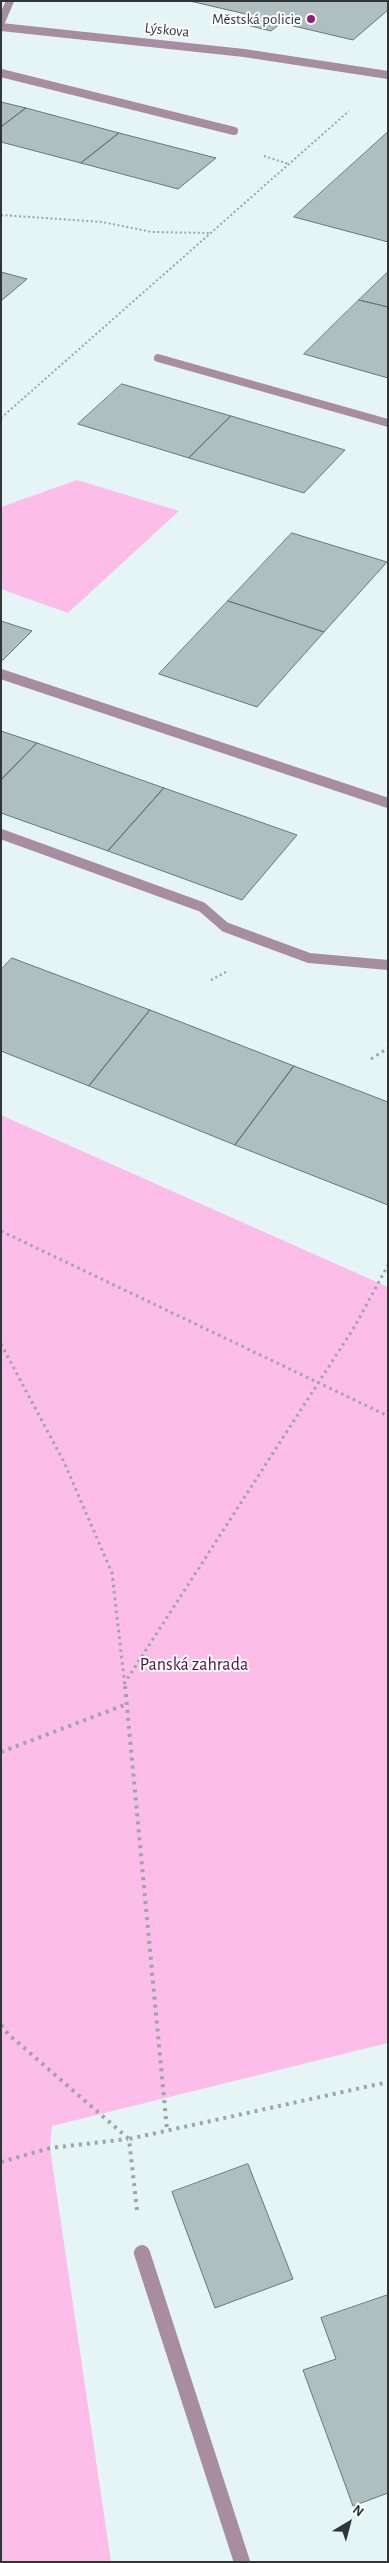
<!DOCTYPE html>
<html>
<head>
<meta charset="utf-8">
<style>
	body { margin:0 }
	#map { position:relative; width:389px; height:2563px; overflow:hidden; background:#e5f5f6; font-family:"Alegreya Sans",sans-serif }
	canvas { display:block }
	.frame { position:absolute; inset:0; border:2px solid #303637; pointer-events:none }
	.north { position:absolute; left:324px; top:2498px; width:50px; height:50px; -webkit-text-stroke:4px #fefefe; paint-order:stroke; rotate:37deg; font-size:14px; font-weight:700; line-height:20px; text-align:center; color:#303637 }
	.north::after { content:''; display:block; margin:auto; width:18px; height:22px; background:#303637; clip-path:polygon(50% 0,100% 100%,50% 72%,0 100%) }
</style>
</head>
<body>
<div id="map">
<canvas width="389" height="2563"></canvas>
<div class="frame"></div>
<div class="north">N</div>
</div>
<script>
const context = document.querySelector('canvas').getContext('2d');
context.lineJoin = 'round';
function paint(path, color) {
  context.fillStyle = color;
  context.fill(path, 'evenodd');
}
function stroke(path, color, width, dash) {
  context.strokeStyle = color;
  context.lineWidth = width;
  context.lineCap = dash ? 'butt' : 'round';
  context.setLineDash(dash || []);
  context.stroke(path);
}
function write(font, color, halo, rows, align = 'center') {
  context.font = font + ' "Alegreya Sans",sans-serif';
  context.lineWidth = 4;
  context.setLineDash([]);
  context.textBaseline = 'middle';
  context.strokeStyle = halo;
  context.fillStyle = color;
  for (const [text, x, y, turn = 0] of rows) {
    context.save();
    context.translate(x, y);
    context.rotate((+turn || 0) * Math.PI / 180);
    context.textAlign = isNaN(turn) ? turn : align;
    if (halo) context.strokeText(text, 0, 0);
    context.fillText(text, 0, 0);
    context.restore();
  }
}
const green = new Path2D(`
	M77 480 179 511 68 613 1 589V507Z
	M1 1115 388 1287V2043L52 2126 50 2148 111 2562H1Z`);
const building = new Path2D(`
	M190 1H388V10L353 40 281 23 271 31 239 23 249 15Z
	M1 102 26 108 1 127Z
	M26 108 119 133 81 163 1 142V127Z
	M388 132V242L294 217Z
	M119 133 216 158 178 189 81 163Z
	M1 272 27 279 1 301Z
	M388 272V307L359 300Z
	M359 300 388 307V378L304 354Z
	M122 384 231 416 189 458 78 424Z
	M231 416 345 450 304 493 189 458Z
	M292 533 387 562 324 632 228 601Z
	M228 601 324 632 257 707 159 674Z
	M1 621 32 631 3 660H1Z
	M1 731 37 743 1 780Z
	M37 743 164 788 108 851 1 813V780Z
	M164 788 297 835 242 900 108 851Z
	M12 958 150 1010 89 1086 1 1051V970Z
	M150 1010 294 1066 235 1145 89 1086Z
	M294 1066 388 1102V1205L235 1145Z
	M248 2164 293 2279 215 2308 172 2192Z
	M388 2295V2493L353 2506 303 2370 336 2359 321 2318Z`);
const pathFar3 = new Path2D(`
	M264 156 289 164
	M1 215 102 222 152 232 211 233
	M1 418 349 111`);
const pathFar2 = new Path2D(`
	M211 980 226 972`);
const pathFar1 = new Path2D(`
	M371 1059 388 1048
	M1 1231 388 1416
	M1 1344 64 1462 112 1573 125 1687
	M124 1684 355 1326 388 1265`);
const path = new Path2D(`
	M125 1686 167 2130
	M1 1752 127 1704
	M1 2025 8 2034 129 2139
	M1 2162 50 2148 128 2139
	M137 2210 129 2139 388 2082`);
const minorFar2 = new Path2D(`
	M1 22 10 1
	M1 27 244 53 388 75
	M1 73 234 131
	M158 358 388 423`);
const minorFar1 = new Path2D(`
	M1 674 388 803
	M1 834 202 907 225 927 309 958 388 965`);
const minor = new Path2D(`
	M142 2253 242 2562`);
const markers = [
	[311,19,5,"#911c7b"]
];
const farPoinames = [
	["Městská policie",301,19]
];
const farStreetnames = [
	["Lýskova",167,30,6]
];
const parkNames = [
	["Panská zahrada",194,1665]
];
paint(green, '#fcbde9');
paint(building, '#afbfc0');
stroke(building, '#687678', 1);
stroke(pathFar3, '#9aa6a7', 2, [2, 2.5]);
stroke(pathFar2, '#9aa6a7', 2.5, [2, 3]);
stroke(pathFar1, '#9aa6a7', 3, [2.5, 4]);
stroke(path, '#9aa6a7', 4, [3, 5]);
stroke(minorFar2, '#a88da0', 8);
stroke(minorFar1, '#a88da0', 10);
stroke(minor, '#a88da0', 16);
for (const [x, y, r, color] of markers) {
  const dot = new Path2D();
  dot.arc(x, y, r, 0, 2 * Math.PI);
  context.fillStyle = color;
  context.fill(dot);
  stroke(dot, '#fefefe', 2);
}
write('15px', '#303637', '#fefefe', farPoinames, 'right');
write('15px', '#303637', '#fefefe', farStreetnames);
write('18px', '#550c47', '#fefefe', parkNames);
</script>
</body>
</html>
